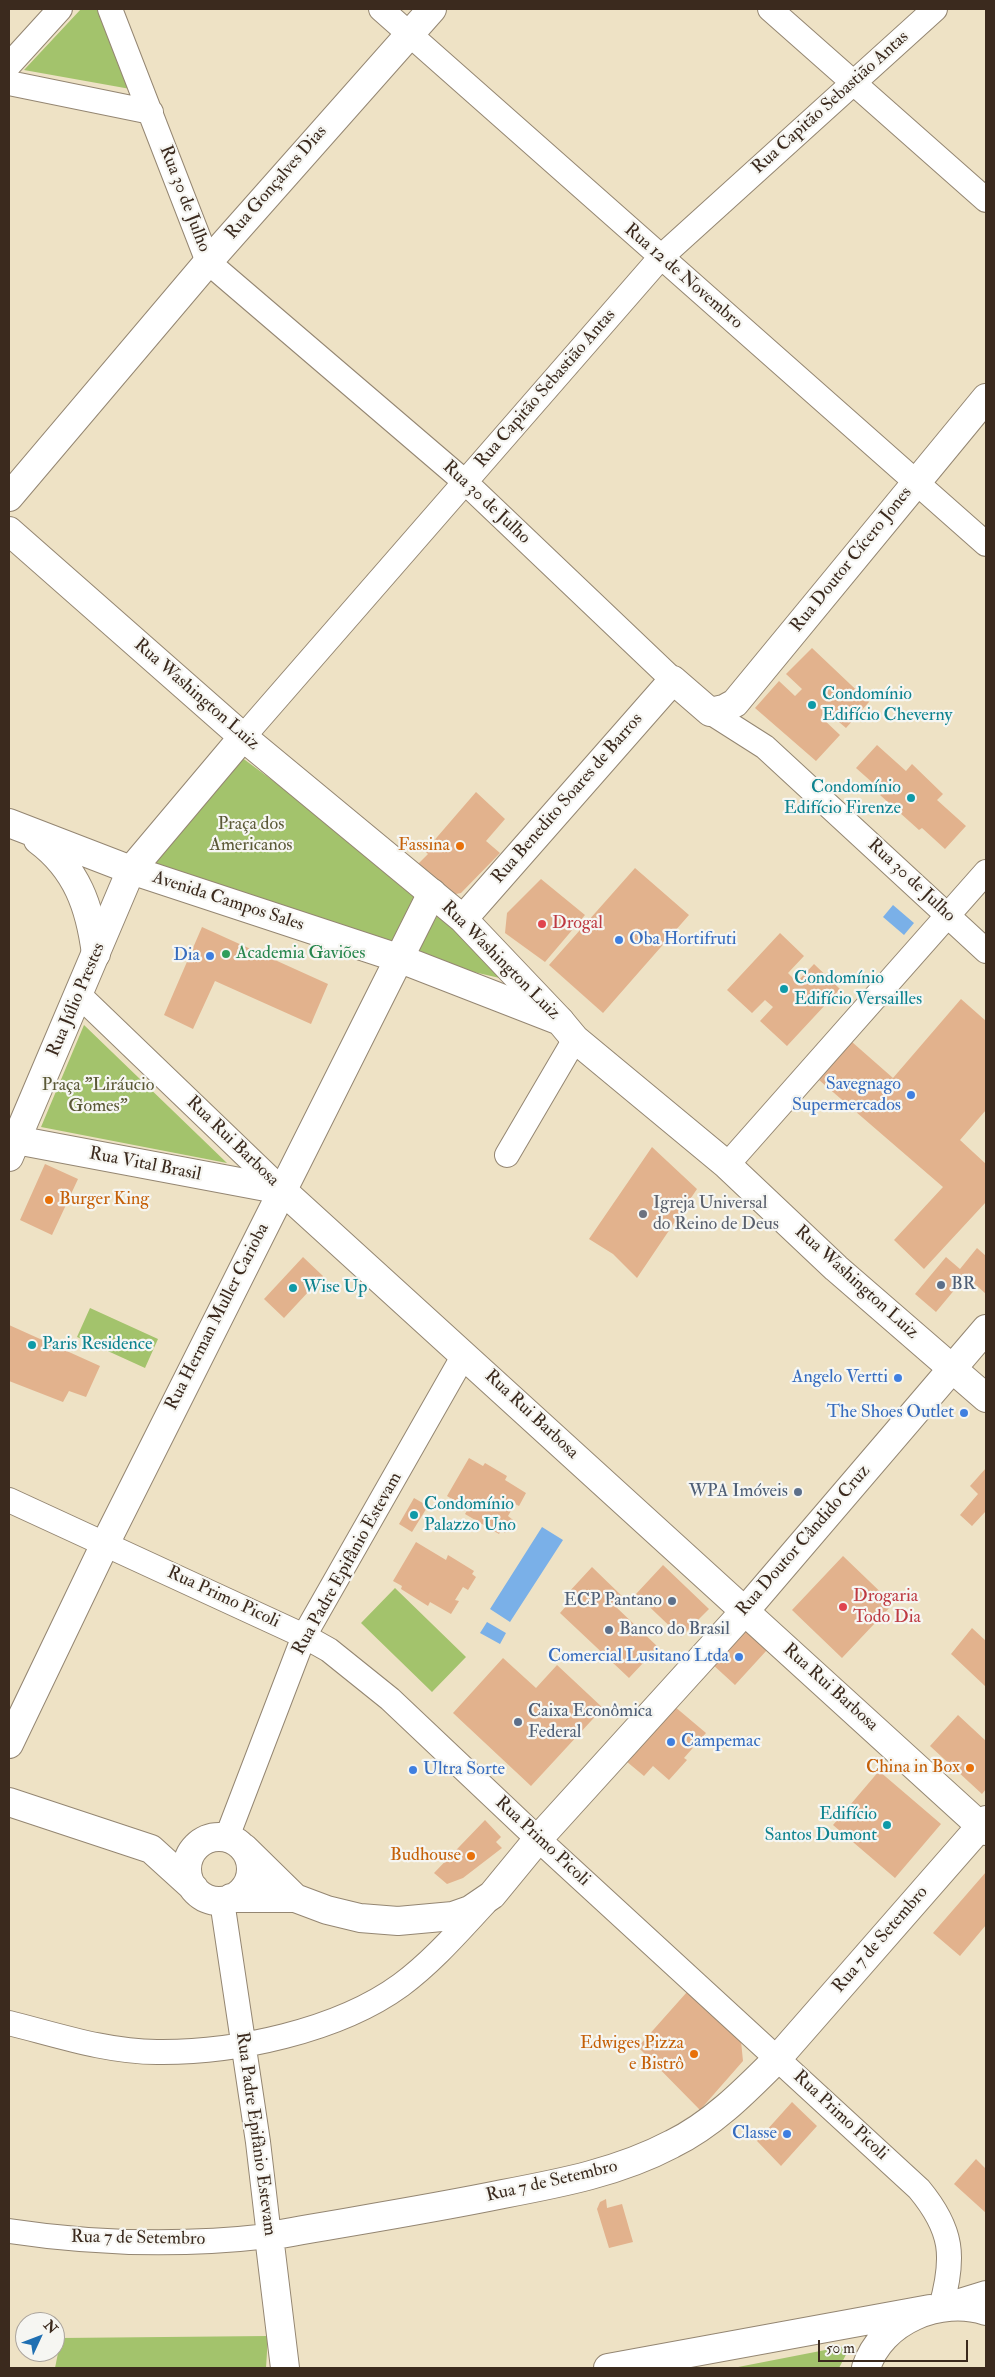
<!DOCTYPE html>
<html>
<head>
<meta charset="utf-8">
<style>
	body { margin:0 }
	#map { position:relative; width:995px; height:2377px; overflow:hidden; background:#eee2c5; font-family:"IM FELL Double Pica",serif }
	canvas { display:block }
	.frame { position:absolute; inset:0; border:10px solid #3b2a1e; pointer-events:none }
	.north { position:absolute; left:15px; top:2312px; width:50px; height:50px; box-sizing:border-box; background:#f6f6f2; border:1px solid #aba49d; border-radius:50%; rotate:47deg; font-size:14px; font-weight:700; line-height:20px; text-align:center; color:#3b2a1e }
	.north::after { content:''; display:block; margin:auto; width:18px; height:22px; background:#1f6fb2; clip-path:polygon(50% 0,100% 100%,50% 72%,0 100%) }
	.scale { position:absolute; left:818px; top:2340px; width:150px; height:22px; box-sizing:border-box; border:2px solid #3b2a1e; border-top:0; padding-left:6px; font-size:15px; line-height:18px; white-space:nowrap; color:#3b2a1e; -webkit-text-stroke:4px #f6f6f2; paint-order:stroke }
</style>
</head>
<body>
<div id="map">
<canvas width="995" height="2377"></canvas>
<div class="frame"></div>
<div class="north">N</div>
<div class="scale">50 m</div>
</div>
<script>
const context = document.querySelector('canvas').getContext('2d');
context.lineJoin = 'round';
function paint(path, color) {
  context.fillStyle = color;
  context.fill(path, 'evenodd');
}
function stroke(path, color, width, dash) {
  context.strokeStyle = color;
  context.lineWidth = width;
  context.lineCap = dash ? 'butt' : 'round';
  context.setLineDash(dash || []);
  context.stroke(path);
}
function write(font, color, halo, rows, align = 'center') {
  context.font = font + ' "IM FELL Double Pica",serif';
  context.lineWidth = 4.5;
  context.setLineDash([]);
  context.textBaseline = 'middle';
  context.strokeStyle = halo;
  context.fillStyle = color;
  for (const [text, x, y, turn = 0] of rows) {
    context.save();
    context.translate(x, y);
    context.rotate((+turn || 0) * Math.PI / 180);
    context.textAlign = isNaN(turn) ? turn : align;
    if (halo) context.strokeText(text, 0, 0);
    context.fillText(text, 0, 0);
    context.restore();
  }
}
const green = new Path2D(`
	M81 9H107L136 90 24 70Z
	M241 757 423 892 395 942 151 864Z
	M440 911 504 979 413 958Z
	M84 1025 227 1163 41 1127Z
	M90 1308 158 1339 145 1368 77 1337Z
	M395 1588 466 1657 432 1692 361 1623Z
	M268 2336 266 2368H55L61 2338Z
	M851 2345 839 2368H733Z`);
const water = new Path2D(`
	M893 905 914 923 904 935 883 917Z
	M542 1527 563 1540 510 1622 490 1609Z
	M487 1622 506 1633 500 1644 480 1633Z`);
const building = new Path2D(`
	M812 648 869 702 846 728 826 711 821 717 840 735 816 761 755 708 779 681 795 696 802 689 786 674Z
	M877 745 906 771 912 764 943 794 937 800 966 826 945 849 922 828 919 830 880 795 883 792 856 768Z
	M476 792 505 819 486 841 500 853 461 893 451 895 418 864 428 854 425 851Z
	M635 868 689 915 603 1013 549 965Z
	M541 879 585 915 545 962 505 933 507 913Z
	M202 927 328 984 311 1024 215 981 193 1029 164 1015Z
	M780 933 804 956 788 973 797 982 814 964 840 989 787 1046 760 1021 773 1007 765 1000 752 1013 727 990Z
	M961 999 986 1021V1110L960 1140 986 1164V1202L924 1269 894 1240 943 1187 819 1080 852 1042 893 1078Z
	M652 1147 697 1189 637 1278 613 1254 589 1239Z
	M45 1164 78 1179 52 1235 20 1220Z
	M977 1248 986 1256V1294L966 1276 936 1312 915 1294 946 1257 960 1269Z
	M303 1257 323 1276 284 1318 264 1299Z
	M9 1325 100 1366 86 1397 69 1391 63 1402 9 1381Z
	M469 1458 483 1466 485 1463 507 1476 505 1480 526 1493 519 1506 515 1504 508 1516 513 1520 505 1533 501 1530 499 1534 465 1514 468 1509 447 1496Z
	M986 1468V1511L972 1526 960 1515 978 1494 970 1486Z
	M414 1498 428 1506 412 1532 399 1524Z
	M416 1542 446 1560 448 1555 474 1571 472 1574 476 1577 468 1590 463 1587 455 1600 459 1601 451 1614 430 1602 428 1606 401 1589 402 1586 393 1581Z
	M843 1556 893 1604 842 1658 792 1610Z
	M663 1565 709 1609 681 1637 636 1594Z
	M592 1567 623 1597 615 1606 658 1647 629 1678 560 1613 573 1598 568 1593Z
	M742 1628 767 1650 735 1685 711 1663Z
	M972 1628 986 1641V1687L951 1654Z
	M503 1658 536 1688 557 1665 603 1708 531 1786 453 1713Z
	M674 1706 706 1733 684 1758 687 1760 669 1780 653 1766 644 1776 626 1761Z
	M958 1715 986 1741V1789L982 1794 930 1746Z
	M879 1771 941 1824 895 1878 833 1825Z
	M485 1820 501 1837 496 1842 502 1848 463 1878 447 1884 434 1873Z
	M986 1872V1925L960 1956 933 1933Z
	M687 1992 741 2041 743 2061 700 2110 638 2047Z
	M792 2102 817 2126 781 2166 757 2141Z
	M976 2159 986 2169V2213L954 2184Z
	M606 2199 607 2208 622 2204 633 2242 609 2248 597 2209 600 2202Z`);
const minor = new Path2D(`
	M110 9 208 262 465 482 673 680
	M381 9 986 544
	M770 9 986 200
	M9 65 60 9
	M9 83 151 112
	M710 712 765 747 986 951
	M243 737 661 257 935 9
	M79 995 282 1190
	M507 1155 575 1039
	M727 1165 986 872
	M9 1500 304 1636 329 1650 390 1699 538 1839 919 2189C953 2230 955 2257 941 2307
	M227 1837 304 1636 464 1355
	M9 2023C57 2035 107 2052 157 2052 234 2053 338 2031 401 1985 433 1961 458 1932 485 1903
	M9 2231C95 2244 182 2246 269 2236L258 2142 222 1901
	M947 2305 986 2293`);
const tertiary = new Path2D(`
	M9 1744 105 1544 432 893
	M285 2368 269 2236C347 2222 425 2210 503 2194 561 2183 619 2172 672 2144 713 2124 746 2090 777 2059L986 1820`);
const secondary = new Path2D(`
	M9 497 208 262 432 9
	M9 531 243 737 463 919 560 1021
	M463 919 673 680 710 712 724 709 735 703 986 398
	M9 1157 131 870 243 737
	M9 1802 151 1849 194 1888
	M187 1869a32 32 0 1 1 64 0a32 32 0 1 1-64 0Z
	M244 1848 295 1898
	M231 1898H295L327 1910 360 1918 398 1921 453 1916 470 1910 492 1895 538 1839 744 1612 986 1329`);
const primary = new Path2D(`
	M9 823 131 870 398 958 560 1021 575 1039 727 1165 836 1268 986 1398
	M38 840C77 869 90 907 96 954
	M9 1137 16 1140 282 1190 986 1831
	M608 2368 930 2309
	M866 2368C881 2320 941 2296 986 2311`);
const markers = [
	[812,705,5,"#0f9aa8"],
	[911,798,5,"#0f9aa8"],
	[460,846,5,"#e8710a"],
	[542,924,5,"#e0444e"],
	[619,940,5,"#3f7fe0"],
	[226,954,5,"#2e9e5b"],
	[210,956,5,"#3f7fe0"],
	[784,989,5,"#0f9aa8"],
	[911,1095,5,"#3f7fe0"],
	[49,1200,5,"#e8710a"],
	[643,1214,5,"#6b7280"],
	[941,1285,5,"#5c6f8a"],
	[293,1288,5,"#0f9aa8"],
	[32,1345,5,"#0f9aa8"],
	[898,1378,5,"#3f7fe0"],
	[964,1413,5,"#3f7fe0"],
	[798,1492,5,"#5c6f8a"],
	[414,1515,5,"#0f9aa8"],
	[672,1601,5,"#5c6f8a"],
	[843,1607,5,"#e0444e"],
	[609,1630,5,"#5c6f8a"],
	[739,1657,5,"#3f7fe0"],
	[518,1722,5,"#5c6f8a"],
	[671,1742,5,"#3f7fe0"],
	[970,1768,5,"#e8710a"],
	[413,1770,5,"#3f7fe0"],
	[887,1825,5,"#0f9aa8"],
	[471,1856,5,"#e8710a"],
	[694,2054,5,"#e8710a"],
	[787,2134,5,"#3f7fe0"]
];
const streetNames = [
	["Rua Capitão Sebastião Antas",831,103,-42],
	["Rua Gonçalves Dias",277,183,-49],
	["Rua 30 de Julho",184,199,69],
	["Rua 12 de Novembro",683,277,41],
	["Rua Capitão Sebastião Antas",546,389,-49],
	["Rua 30 de Julho",486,503,43],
	["Rua Doutor Cícero Jones",852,560,-51],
	["Rua Washington Luiz",196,695,41],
	["Rua Benedito Soares de Barros",568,799,-49],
	["Rua 30 de Julho",911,881,43],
	["Avenida Campos Sales",228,902,18],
	["Rua Washington Luiz",500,961,45],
	["Rua Júlio Prestes",77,1000,-67],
	["Rua Rui Barbosa",232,1142,44],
	["Rua Vital Brasil",145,1165,11],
	["Rua Washington Luiz",856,1283,42],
	["Rua Herman Muller Carioba",218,1317,-63],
	["Rua Rui Barbosa",531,1415,43],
	["Rua Doutor Cândido Cruz",804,1541,-49],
	["Rua Padre Epifânio Estevam",348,1564,-61],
	["Rua Primo Picoli",223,1598,25],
	["Rua Rui Barbosa",830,1688,42],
	["Rua Primo Picoli",542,1842,43],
	["Rua 7 de Setembro",881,1940,-49],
	["Rua Primo Picoli",840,2116,43],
	["Rua Padre Epifânio Estevam",255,2134,82],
	["Rua 7 de Setembro",552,2182,-13],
	["Rua 7 de Setembro",138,2239,1]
];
const cultureNames = [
	["Condomínio",822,695],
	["Edifício Cheverny",822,716],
	["Condomínio",901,788,"right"],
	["Edifício Firenze",901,809,"right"],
	["Condomínio",794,979],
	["Edifício Versailles",794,1000],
	["Wise Up",303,1288],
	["Paris Residence",42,1345],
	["Condomínio",424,1505],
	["Palazzo Uno",424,1526],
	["Edifício",877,1815,"right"],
	["Santos Dumont",877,1836,"right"]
];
const parkNames = [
	["Praça dos",251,825],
	["Americanos",251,846],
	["Praça \"Liráucio",98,1086],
	["Gomes\"",98,1107]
];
const foodNames = [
	["Fassina",450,846],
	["Burger King",59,1200,"left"],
	["China in Box",960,1768],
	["Budhouse",461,1856],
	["Edwiges Pizza",684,2044],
	["e Bistrô",684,2065]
];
const healthNames = [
	["Drogal",552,924],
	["Drogaria",853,1597],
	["Todo Dia",853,1618]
];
const shopNames = [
	["Oba Hortifruti",629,940,"left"],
	["Dia",200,956],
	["Savegnago",901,1085],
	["Supermercados",901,1106],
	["Angelo Vertti",888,1378],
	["The Shoes Outlet",954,1413],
	["Comercial Lusitano Ltda",729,1657],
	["Campemac",681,1742,"left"],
	["Ultra Sorte",423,1770,"left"],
	["Classe",777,2134]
];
const leisureNames = [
	["Academia Gaviões",236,954]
];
const worshipNames = [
	["Igreja Universal",653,1204],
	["do Reino de Deus",653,1225]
];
const serviceNames = [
	["BR",951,1285],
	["WPA Imóveis",788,1492,"right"],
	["ECP Pantano",662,1601,"right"],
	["Banco do Brasil",619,1630],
	["Caixa Econômica",528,1712],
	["Federal",528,1733]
];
paint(green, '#a3c36c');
paint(water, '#7ab0e8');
paint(building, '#e2b28d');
stroke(minor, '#948672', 26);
stroke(tertiary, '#948672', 30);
stroke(secondary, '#948672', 30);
stroke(primary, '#948672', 30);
stroke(minor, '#fff', 24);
stroke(tertiary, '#fff', 28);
stroke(secondary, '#fff', 28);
stroke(primary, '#fff', 28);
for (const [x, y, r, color] of markers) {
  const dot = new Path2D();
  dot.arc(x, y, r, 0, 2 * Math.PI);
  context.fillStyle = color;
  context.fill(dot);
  stroke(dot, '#f6f6f2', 2);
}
write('18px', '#3b2a1e', '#f6f6f2', streetNames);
write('18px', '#0d838f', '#f6f6f2', cultureNames, 'left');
write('18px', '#5a5835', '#f6f6f2', parkNames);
write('18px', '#c56008', '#f6f6f2', foodNames, 'right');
write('18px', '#be3a42', '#f6f6f2', healthNames, 'left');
write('18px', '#366cbe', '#f6f6f2', shopNames, 'right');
write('18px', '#27864d', '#f6f6f2', leisureNames, 'left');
write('18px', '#5b616d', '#f6f6f2', worshipNames, 'left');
write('18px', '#4e5e75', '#f6f6f2', serviceNames, 'left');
</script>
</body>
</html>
